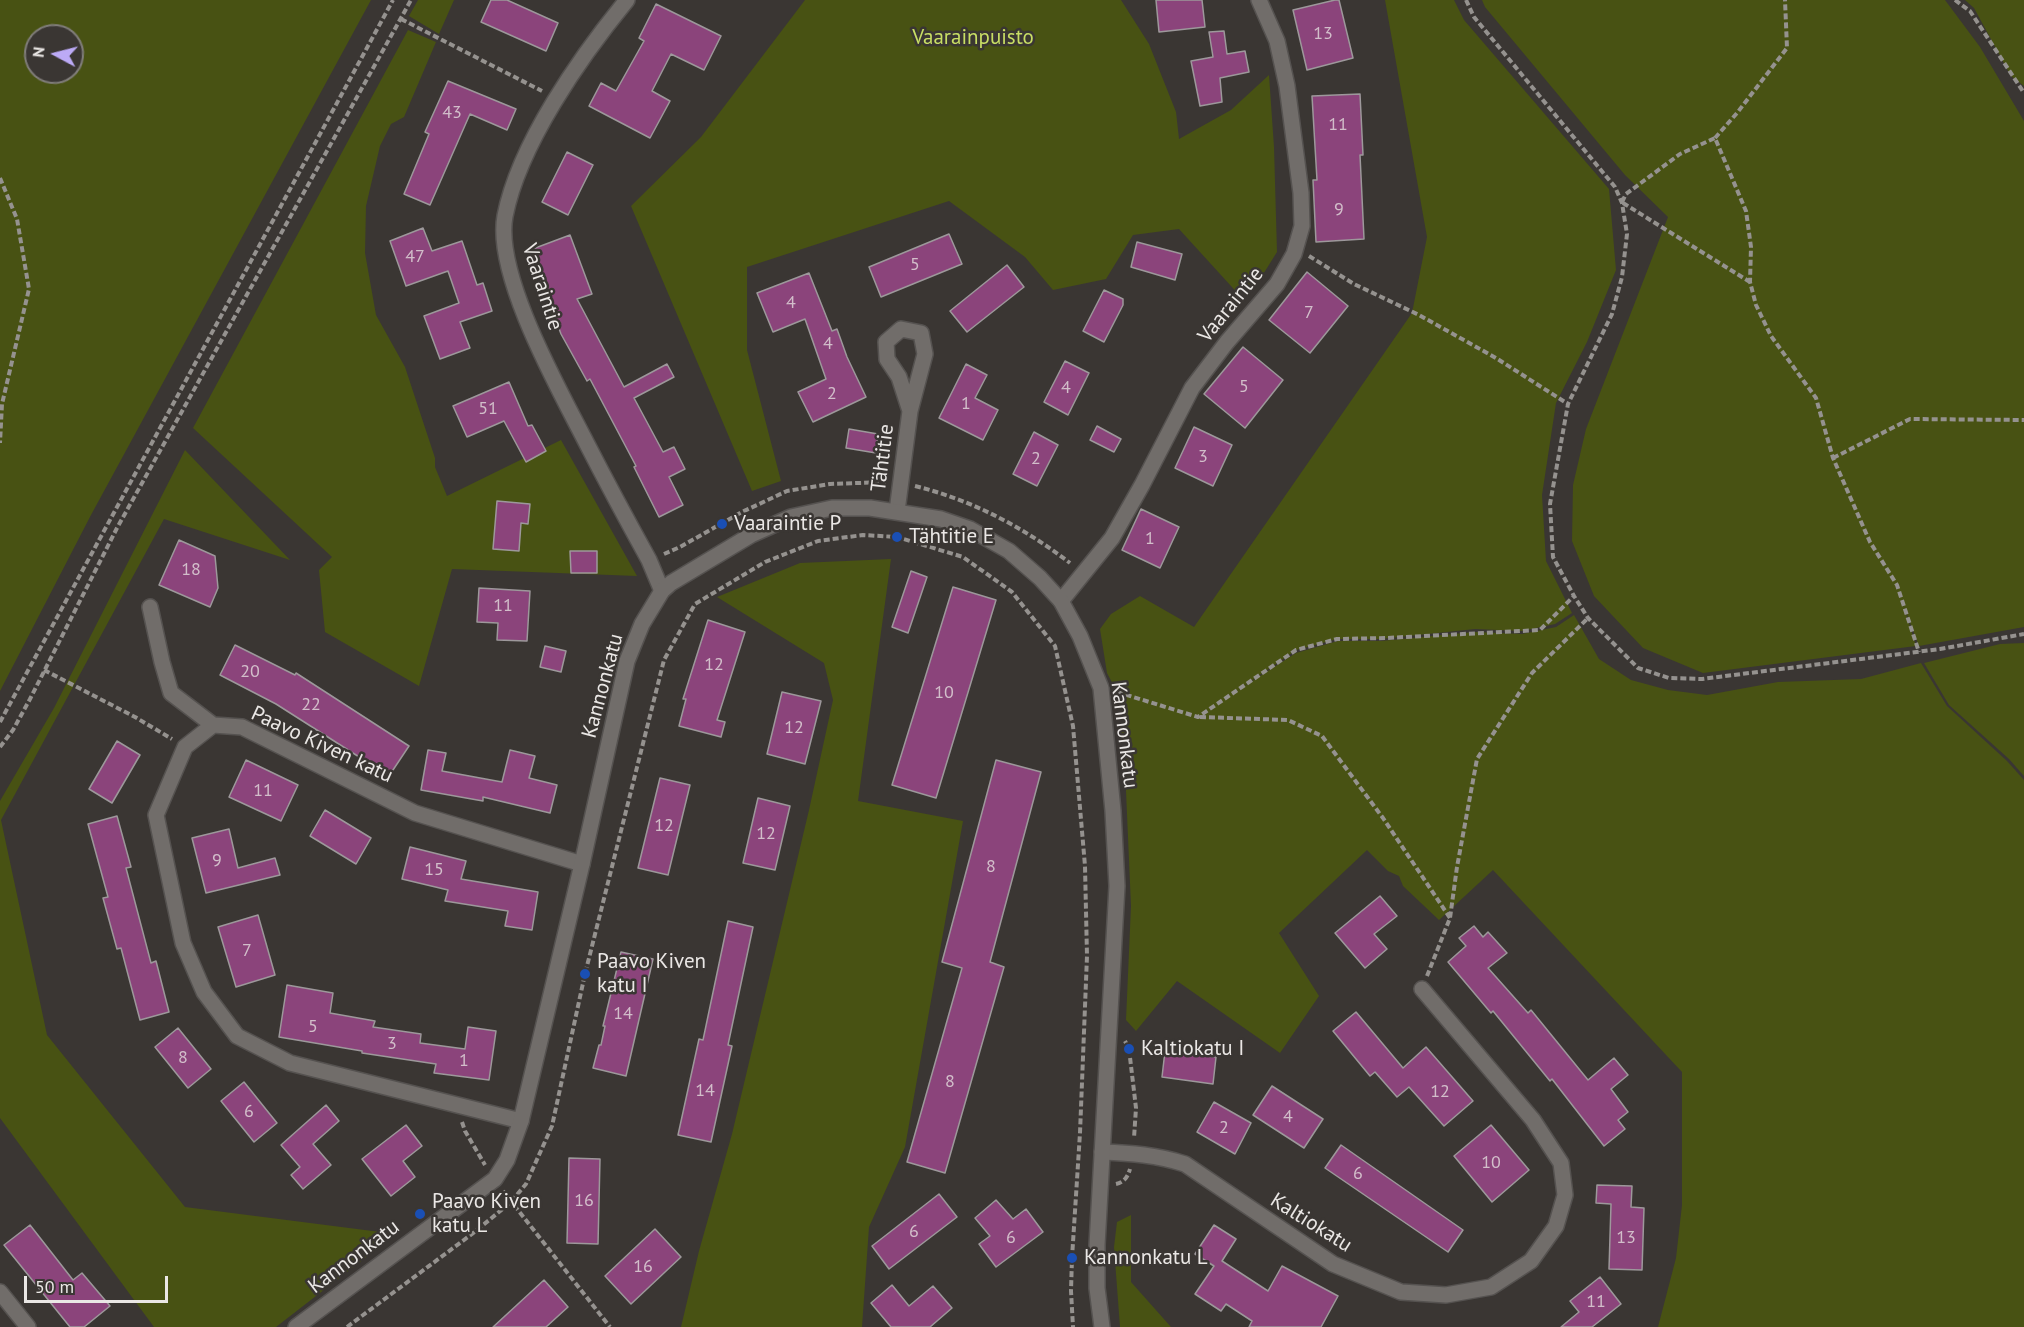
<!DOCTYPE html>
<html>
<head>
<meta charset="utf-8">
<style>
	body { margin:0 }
	#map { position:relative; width:2024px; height:1327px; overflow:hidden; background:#3a3633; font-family:"PT Sans",sans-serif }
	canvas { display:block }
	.north { position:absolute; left:24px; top:24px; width:60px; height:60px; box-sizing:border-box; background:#3a3633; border:2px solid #807d7a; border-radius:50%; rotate:277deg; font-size:16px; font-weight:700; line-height:24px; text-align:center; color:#eae7e5 }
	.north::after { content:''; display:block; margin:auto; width:21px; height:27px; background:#bcaaf6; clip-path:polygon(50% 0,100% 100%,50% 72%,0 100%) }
	.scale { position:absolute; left:24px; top:1276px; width:144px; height:27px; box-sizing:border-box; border:3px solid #eae7e5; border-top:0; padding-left:8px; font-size:18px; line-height:21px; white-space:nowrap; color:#eae7e5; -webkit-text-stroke:4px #3a3633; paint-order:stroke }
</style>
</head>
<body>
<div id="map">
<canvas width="2024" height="1327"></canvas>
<div class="north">N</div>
<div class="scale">50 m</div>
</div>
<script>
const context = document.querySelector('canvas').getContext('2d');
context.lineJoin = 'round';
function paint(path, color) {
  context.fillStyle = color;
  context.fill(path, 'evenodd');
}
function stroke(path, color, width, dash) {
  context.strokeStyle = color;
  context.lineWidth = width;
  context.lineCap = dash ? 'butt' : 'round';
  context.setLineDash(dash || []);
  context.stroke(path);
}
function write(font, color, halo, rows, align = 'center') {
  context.font = font + ' "PT Sans",sans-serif';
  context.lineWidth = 5;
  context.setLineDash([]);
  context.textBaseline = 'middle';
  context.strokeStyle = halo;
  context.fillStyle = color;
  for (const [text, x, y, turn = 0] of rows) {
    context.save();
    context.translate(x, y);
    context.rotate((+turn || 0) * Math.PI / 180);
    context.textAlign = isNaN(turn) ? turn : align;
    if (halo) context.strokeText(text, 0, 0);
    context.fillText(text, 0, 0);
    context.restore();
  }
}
const green = new Path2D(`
	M0 0H371L91 515 0 691ZM36 36H72V72H36Z
	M418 0H454L439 34 409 16Z
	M805 0H1121L1149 44 1176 112 1179 139 1231 110 1269 75 1274 147 1277 252 1262 276 1241 297 1179 229 1133 235 1106 279 1053 290 1025 257 949 201 747 267V350L781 481 752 491 631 206 701 137Z
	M1385 0H1454L1464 20 1609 189 1616 270 1587 342 1556 403 1542 495 1546 561 1572 613 1555 624 1522 631 1475 629 1380 639H1337L1296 650 1232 694 1296 653 1338 641H1381L1475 632 1522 634 1556 627 1574 615 1599 659 1631 680 1668 690 1707 695 1778 682 1861 679 1921 663 1947 706 2007 761 2024 780V1327H1658L1676 1258 1682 1205V1072L1493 870 1439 920 1403 886 1399 876 1388 871 1367 850 1279 933 1319 996 1280 1053 1177 981 1136 1031 1126 1020 1131 906 1126 791 1117 692 1107 673 1100 629 1111 614 1140 596 1194 627 1412 313 1427 237Z
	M1482 0H1945L1980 47 2024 121V627L1919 646 1903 604 1916 646 1703 673 1643 648 1594 596 1572 541 1573 485 1586 429 1668 217 1625 175 1485 7Z
	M1965 0H2024V86L2011 76 1974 8Z
	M408 30 436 42 404 117 391 124 380 146 366 206 365 253 376 315 405 367 435 458V467L447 496 561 440 637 576 452 569 419 686 325 632 319 570 332 557 193 428Z
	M185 450 290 560 164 519 1 820 47 1035 185 1207 396 1234 276 1327H154L0 1118V801L54 708Z
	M891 559 858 801 963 821 905 1147 869 1227 862 1327H681L699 1251 732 1134 809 810 833 700 824 663 717 597 800 563Z
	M2024 643V776L2009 759 1949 705 1924 663 2000 644Z
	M1131 1215V1282L1171 1327H1120L1114 1247 1117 1222Z`);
const building = new Path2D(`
	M491 0H507L558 23 546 51 481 22Z
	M1156 0H1202L1205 27 1159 32Z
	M1335 0H1339L1353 58 1307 70 1293 10Z
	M656 4 721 36 704 70 671 54 652 91 670 101 650 138 589 106 601 83 616 91 644 41 639 38Z
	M1224 31 1227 54 1245 51 1249 72 1220 78 1222 102 1200 106 1191 61 1213 57 1209 32Z
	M448 81 516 109 507 130 470 114 430 205 404 194 429 134 425 132Z
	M1360 94 1363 155H1360L1364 239 1316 242 1313 180H1317L1312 96Z
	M567 152 593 165 568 215 542 202Z
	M423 228 432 251 462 241 477 285 483 283 492 311 460 322 470 348 440 359 424 316 459 303 448 271 406 286 390 241Z
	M949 234 962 264 881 297 869 267Z
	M570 235 592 294 577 299 624 387 667 364 674 377 634 398 663 452 674 447 685 469 669 477 683 505 659 517 634 467 636 466 590 379 587 381 561 334 530 250Z
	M1137 242 1182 254 1175 280 1131 267Z
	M1007 265 1024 287 967 332 950 311Z
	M1307 272 1348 306 1310 353 1269 320Z
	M809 273 832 331 837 329 847 357 866 397 813 422 798 392 826 379 805 319 773 332 757 293Z
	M1104 290 1123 299V305L1104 342 1083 331Z
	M1243 347 1283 380 1245 428 1204 394Z
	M1065 361 1089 373 1068 415 1044 402Z
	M966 364 987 375 975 398 998 410 983 440 939 418Z
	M509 382 528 426 532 425 546 451 526 462 504 421 467 437 453 406Z
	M1097 426 1121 439 1114 452 1090 440Z
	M1194 427 1232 445 1213 486 1175 468Z
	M849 429 878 434 876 453 846 448Z
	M1034 432 1058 445 1037 486 1013 474Z
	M497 501 530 504 528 524 521 523 519 551 493 549Z
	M1141 509 1179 527 1160 568 1122 550Z
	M179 540 215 556 218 588 210 607 159 585Z
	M570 551H597V573H571Z
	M911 571 927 577 908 633 892 627Z
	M953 587 996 600 936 798 892 785Z
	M479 588 530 591 527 641 497 640 498 623 477 622Z
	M708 620 745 632 717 720 725 722 721 737 679 726 686 699H683Z
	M235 645 295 675 296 673 409 746 389 776 276 704 220 675Z
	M545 646 566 651 561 672 540 667Z
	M782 692 821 701 805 764 767 754Z
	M117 741 140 755 112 803 89 789Z
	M428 750 446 753 442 771 502 782 510 750 535 756 529 778 557 785 550 813 483 797V801L421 790Z
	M246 760 298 785 281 821 229 797Z
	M996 760 1041 772 990 962 1004 967 945 1173 907 1162 962 968 942 962Z
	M660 778 690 785 668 875 638 868Z
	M758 798 790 806 775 870 743 863Z
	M325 810 371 838 356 864 310 836Z
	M117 816 131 867 126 868 151 963 156 961 169 1012 140 1020 121 948 117 949 103 898 108 897 88 824Z
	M229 829 238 868 275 858 280 875 206 893 192 838Z
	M410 847 466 861 461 879 538 892 532 930 505 926 508 911 445 901 448 890 402 879Z
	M1380 896 1397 916 1374 934 1387 949 1365 968 1335 933Z
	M258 915 275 975 236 987 218 927Z
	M728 921 753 927 728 1045 732 1046 711 1142 678 1135 699 1039 703 1040Z
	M1474 926 1483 937 1488 932 1507 953 1488 968 1528 1013 1531 1010 1588 1080 1614 1058 1628 1075 1611 1089 1628 1112 1618 1120 1625 1129 1604 1146 1552 1079 1550 1081 1493 1011 1491 1013 1448 962 1466 946 1459 938Z
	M621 952 653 959 626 1076 593 1068 599 1045H601L605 1026H603Z
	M287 985 333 993 330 1013 375 1021 373 1027 421 1034 420 1043 465 1049 468 1027 496 1031 489 1080 434 1073 436 1064 362 1053V1051L279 1037Z
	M1356 1012 1403 1068 1426 1047 1473 1101 1444 1126 1409 1087 1397 1097 1375 1072 1370 1076 1333 1031Z
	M178 1028 211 1069 188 1088 155 1047Z
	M1165 1051 1216 1057 1213 1084 1162 1077Z
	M244 1082 277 1123 254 1142 221 1101Z
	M1272 1086 1323 1119 1304 1148 1253 1115Z
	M1214 1102 1251 1123 1235 1154 1197 1132Z
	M326 1105 339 1121 313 1144 331 1165 303 1189 291 1175 300 1167 281 1145Z
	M406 1125 422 1146 403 1161 415 1177 391 1196 362 1159Z
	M1491 1125 1529 1170 1492 1202 1454 1156Z
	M1341 1145 1463 1230 1448 1252 1325 1168Z
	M569 1158 600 1159 598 1244 567 1243Z
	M1597 1185 1632 1186 1631 1207 1644 1208 1642 1270 1609 1269 1611 1204 1596 1203Z
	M939 1194 957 1217 889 1269 872 1246Z
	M996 1200 1013 1219 1026 1209 1043 1232 996 1267 979 1244 990 1236 975 1218Z
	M30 1225 73 1280 82 1273 110 1306 84 1327H70L4 1245Z
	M1214 1225 1236 1239 1222 1261 1268 1291 1282 1266 1338 1296 1321 1327H1249L1252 1321 1226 1304 1221 1311 1195 1294 1214 1266 1195 1254Z
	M655 1229 681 1257 631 1304 605 1276Z
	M1600 1277 1621 1304 1592 1327H1561L1579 1312 1570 1301Z
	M544 1280 568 1307 546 1327H493Z
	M892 1285 909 1306 933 1286 952 1308 930 1327H891L871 1303Z`);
const path = new Path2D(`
	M1466 0 1474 17 1615 187 1622 203 1627 234 1622 277 1612 314 1568 404 1550 504 1553 557 1574 596 1588 618 1638 668 1669 678 1702 679 1940 649 2024 634
	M1955 0 1970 11 2024 93
	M401 19 542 91
	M1715 138 1737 113 1787 48 1785 0
	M0 178 17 219 29 289 2 404 0 443
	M1622 202 1626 194 1680 154 1715 138 1746 211 1751 247 1750 282 1756 305 1771 336 1816 398 1833 458 1870 542 1897 585 1919 652
	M1623 203 1750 282
	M1309 256 1354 284 1419 315 1496 358 1568 404
	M1833 458 1910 419 2024 420
	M915 486C972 500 1023 527 1070 563
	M664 554 680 547 742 512 787 491 830 484 886 482
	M44 670 135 717 172 739
	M1117 692 1198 717 1296 650 1337 639 1386 638 1540 630 1574 596
	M1200 717 1288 720 1322 736 1383 818 1450 918
	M0 722 393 0
	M0 747 13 730 30 699 117 528 411 0
	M1427 976 1450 918 1457 867 1477 759 1532 673 1588 618
	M1125 1041 1129 1049 1136 1108 1134 1138
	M462 1122 465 1131 485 1165
	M1116 1184C1125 1182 1128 1176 1130 1169
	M503 1191 610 1327
	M347 1327 472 1234 510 1203 526 1184 552 1126 585 974 664 660 695 604 765 562 818 541 863 535 897 537 963 557 1012 592 1055 646 1073 726 1085 866 1087 956 1080 1133 1072 1258 1071 1291 1073 1327`);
const minor = new Path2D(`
	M627 0C581 56 519 144 505 216 494 275 560 391 587 444 607 483 628 522 649 560L662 591
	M897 511 910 411 925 354 921 333 901 329 886 342 887 359 899 377 910 411
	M1061 601 1112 538 1142 485 1192 388 1227 342 1277 284 1294 254 1302 226 1301 193 1287 86 1277 41 1259 0
	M150 607 162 662 171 693 213 725
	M521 1121 290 1063 237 1036 204 992 183 943 156 815 185 747 213 725 242 727 415 813 582 864
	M1102 1152C1131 1153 1157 1155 1185 1164L1333 1264 1401 1292 1446 1295 1491 1287 1531 1261 1556 1226 1565 1195 1561 1163 1533 1120 1422 989
	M0 1292 28 1327`);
const tertiary = new Path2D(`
	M296 1327 495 1179 507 1160 521 1121 582 864 627 661 642 624 662 591 671 583 751 535 791 517 832 508H870L941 519 970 529 1009 551 1040 578 1061 601 1080 636 1101 688 1113 811 1117 886 1097 1245V1288L1102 1327`);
const markers = [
	[722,524,6,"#1a4fb4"],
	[897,537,6,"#1a4fb4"],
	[585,974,6,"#1a4fb4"],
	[1129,1049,6,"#1a4fb4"],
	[420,1214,6,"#1a4fb4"],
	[1072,1258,6,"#1a4fb4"]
];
const numberNames = [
	["13",1323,34],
	["43",452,113],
	["11",1338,125],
	["9",1339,210],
	["47",415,257],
	["5",915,265],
	["4",791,303],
	["7",1309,313],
	["4",828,344],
	["5",1244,387],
	["4",1066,388],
	["2",832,394],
	["1",966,404],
	["51",488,409],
	["3",1203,457],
	["2",1036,459],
	["1",1150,539],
	["18",191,570],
	["11",503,606],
	["12",714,665],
	["20",250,672],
	["10",944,693],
	["22",311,705],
	["12",794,728],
	["11",263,791],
	["12",664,826],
	["12",766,834],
	["9",217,861],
	["8",991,867],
	["15",434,870],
	["7",247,951],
	["14",623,1014],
	["5",313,1027],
	["3",392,1044],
	["8",183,1058],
	["1",464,1061],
	["8",950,1082],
	["14",705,1091],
	["12",1440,1092],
	["6",249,1112],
	["4",1288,1117],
	["2",1224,1128],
	["10",1491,1163],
	["6",1358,1174],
	["16",584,1201],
	["6",914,1232],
	["6",1011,1238],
	["13",1626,1238],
	["16",643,1267],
	["11",1596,1302]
];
const parkNames = [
	["Vaarainpuisto",973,38]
];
const streetNames = [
	["Vaaraintie",542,287,72],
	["Vaaraintie",1231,305,-51],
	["Tähtitie",883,458,-83],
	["Kannonkatu",603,686,-75],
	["Kannonkatu",1124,735,83],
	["Paavo Kiven katu",322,745,25],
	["Kaltiokatu",1311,1223,32],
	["Kannonkatu",354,1257,-37]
];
const poiNames = [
	["Vaaraintie P",734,524],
	["Tähtitie E",909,537],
	["Paavo Kiven",597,962],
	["katu I",597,986],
	["Kaltiokatu I",1141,1049],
	["Paavo Kiven",432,1202],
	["katu L",432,1226],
	["Kannonkatu L",1084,1258]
];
paint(green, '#485213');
paint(building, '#8b447b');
stroke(building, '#9d989b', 1.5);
stroke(minor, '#555250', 18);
stroke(tertiary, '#555250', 18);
stroke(path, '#95928f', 4, [6, 3]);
stroke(minor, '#716d6a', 15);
stroke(tertiary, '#716d6a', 15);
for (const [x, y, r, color] of markers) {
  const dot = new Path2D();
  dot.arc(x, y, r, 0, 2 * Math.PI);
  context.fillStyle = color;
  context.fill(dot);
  stroke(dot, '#3a3633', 2);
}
write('18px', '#d2beca', null, numberNames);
write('21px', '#c8de64', '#3a3633', parkNames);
write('21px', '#eae7e5', '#3a3633', streetNames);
write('21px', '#eae7e5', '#3a3633', poiNames, 'left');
</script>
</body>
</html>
